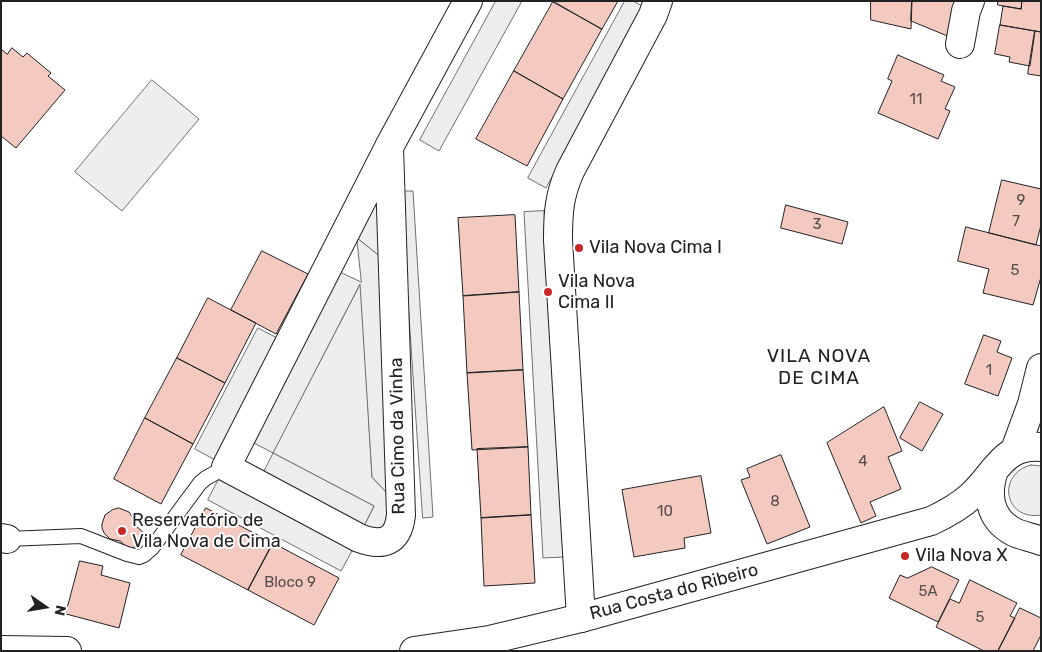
<!DOCTYPE html>
<html>
<head>
<meta charset="utf-8">
<style>
	body { margin:0 }
	#map { position:relative; width:1042px; height:652px; overflow:hidden; background:#fff; font-family:Rubik,sans-serif }
	canvas { display:block }
	.frame { position:absolute; inset:0; border:2px solid #222; pointer-events:none }
	.north { position:absolute; left:20px; top:582px; width:50px; height:50px; -webkit-text-stroke:4px #fff; paint-order:stroke; rotate:103deg; font-size:14px; font-weight:700; line-height:20px; text-align:center; color:#222 }
	.north::after { content:''; display:block; margin:auto; width:18px; height:22px; background:#222; clip-path:polygon(50% 0,100% 100%,50% 72%,0 100%) }
</style>
</head>
<body>
<div id="map">
<canvas width="1042" height="652"></canvas>
<div class="frame"></div>
<div class="north">N</div>
</div>
<script>
const context = document.querySelector('canvas').getContext('2d');
context.lineJoin = 'round';
function paint(path, color) {
  context.fillStyle = color;
  context.fill(path, 'evenodd');
}
function stroke(path, color, width, dash) {
  context.strokeStyle = color;
  context.lineWidth = width;
  context.lineCap = dash ? 'butt' : 'round';
  context.setLineDash(dash || []);
  context.stroke(path);
}
function write(font, color, halo, rows, align = 'center') {
  context.font = font + ' Rubik,sans-serif';
  context.lineWidth = 4;
  context.setLineDash([]);
  context.textBaseline = 'middle';
  context.strokeStyle = halo;
  context.fillStyle = color;
  for (const [text, x, y, turn = 0] of rows) {
    context.save();
    context.translate(x, y);
    context.rotate((+turn || 0) * Math.PI / 180);
    context.textAlign = isNaN(turn) ? turn : align;
    if (halo) context.strokeText(text, 0, 0);
    context.fillText(text, 0, 0);
    context.restore();
  }
}
const green = new Path2D(`
	M152 80 199 119 122 211 75 172Z
	M378 197 382 258 357 238Z
	M361 283 372 477 398 505 387 530 363 528 374 506 273 453Z
	M1031 465 1041 466V515C1004 521 996 474 1031 465Z`);
const parking = new Path2D(`
	M496 1H522L439 151 420 140Z
	M625 1H633L644 7 546 188 528 178Z
	M401 191H413L433 517 423 518Z
	M544 211 564 557 543 558 524 212Z
	M357 238 382 258 398 505 372 477 360 284 273 453 374 506 363 528 262 475 273 453 252 442 340 272 361 282Z
	M258 328 279 339 215 460 195 449Z
	M219 479 353 549 341 571 208 500Z`);
const building = new Path2D(`
	M553 1H618L602 29Z
	M871 1H912L911 29 871 20Z
	M912 1H957L950 37 911 21Z
	M998 1H1022L1021 9 998 5Z
	M1022 1H1041V32L1000 25 1003 6 1021 9Z
	M553 2 602 29 563 99 514 71Z
	M1000 25 1035 31 1030 66 1009 62 1010 57 995 54Z
	M1035 31 1041 32V76L1028 74Z
	M12 48 23 57 27 53 51 73 48 76 65 90 16 148 1 136V49L7 54Z
	M898 55 944 75 941 81 955 87 945 109 950 111 938 139 878 113 892 81 888 79Z
	M514 71 563 99 527 166 476 139Z
	M1002 180 1041 189V225L1036 245 989 233Z
	M786 205 848 222 842 244 781 228Z
	M515 215 519 292 463 296 458 218Z
	M966 227 1041 246V277L1033 305 983 293 989 269 958 261Z
	M262 251 308 274 276 334 231 310Z
	M519 292 523 370 467 373 463 296Z
	M208 298 256 323 225 383 177 358Z
	M984 335 1001 341 997 352 1012 358 998 396 965 384Z
	M177 358 225 383 193 444 145 418Z
	M523 370 528 447 472 450 467 373Z
	M920 402 943 414 922 451 900 438Z
	M884 407 902 451 888 457 901 489 870 502 876 516 861 523 827 443Z
	M145 418 193 444 161 504 114 479Z
	M528 447 531 515 481 518 477 449Z
	M781 455 810 527 767 544 741 480 750 477 747 469Z
	M701 476 711 533 684 538 685 548 634 557 622 490Z
	M119 508 129 512 133 518 135 525 145 534 131 551 120 541 110 539 104 533 102 528V524L105 515 112 510Z
	M206 508 273 543 248 590 181 555Z
	M531 515 535 583 484 586 481 518Z
	M273 543 339 578 314 625 248 590Z
	M80 561 103 566 101 575 130 583 119 628 66 614Z
	M932 567 959 580 938 622 889 598 900 575 907 578Z
	M970 580 1017 603 1010 616 1015 618 998 651H984L936 627 950 599 959 603Z
	M1020 608 1041 618V635L1033 651H998Z`);
const lane = new Path2D(`
	M7 539 81 536 127 554 139 557 144 555 152 548 200 483 206 478 226 467`);
const street = new Path2D(`
	M960 44 966 11 970 1
	M389 147 401 515C398 542 383 547 359 538L226 467 389 147 468 1
	M1015 450 1032 404 1041 368
	M1 538 7 539
	M581 618 558 240C558 213 559 196 570 171L653 15 658 1`);
const secondary = new Path2D(`
	M994 470C986 494 989 519 1014 532 1022 536 1032 537 1041 541
	M1 650 67 651
	M414 651 489 640 581 618 931 521C946 514 959 507 971 496 996 474 1002 444 1041 447`);
const markers = [
	[579,248,5,"#c62828"],
	[548,292,5,"#c62828"],
	[122,531,5,"#c62828"],
	[905,556,5,"#c62828"]
];
const numberNames = [
	["11",916,100],
	["9",1021,201],
	["7",1016,222],
	["3",817,225],
	["5",1015,271],
	["1",989,371],
	["4",863,462],
	["8",775,502],
	["10",665,512],
	["Bloco 9",290,583],
	["5A",928,592],
	["5",980,618]
];
const poiNames = [
	["Vila Nova Cima I",589,248],
	["Vila Nova",558,282],
	["Cima II",558,303],
	["Reservatório de",132,521],
	["Vila Nova de Cima",132,542],
	["Vila Nova X",915,556]
];
const streetNames = [
	["Rua Cimo da Vinha",398,436,-91],
	["Rua Costa do Ribeiro",674,592,-15]
];
const neighbourhoodNames = [
	["VILA NOVA",819,357],
	["DE CIMA",819,379]
];
paint(green, '#eee');
stroke(green, '#6f6f6f', 1);
paint(parking, '#ededed');
stroke(parking, '#6f6f6f', 1);
paint(building, '#f3c9c0');
stroke(building, '#222', 1);
stroke(lane, '#222', 16);
stroke(street, '#222', 30);
stroke(secondary, '#222', 30);
stroke(lane, '#fff', 14);
stroke(street, '#fff', 28);
stroke(secondary, '#fff', 28);
for (const [x, y, r, color] of markers) {
  const dot = new Path2D();
  dot.arc(x, y, r, 0, 2 * Math.PI);
  context.fillStyle = color;
  context.fill(dot);
  stroke(dot, '#fff', 2);
}
write('15px', '#564c4a', null, numberNames);
write('18px', '#222', '#fff', poiNames, 'left');
write('18px', '#222', '#fff', streetNames);
context.letterSpacing = '1px';
write('19px', '#222', '#fff', neighbourhoodNames);
context.letterSpacing = '0px';
</script>
</body>
</html>
